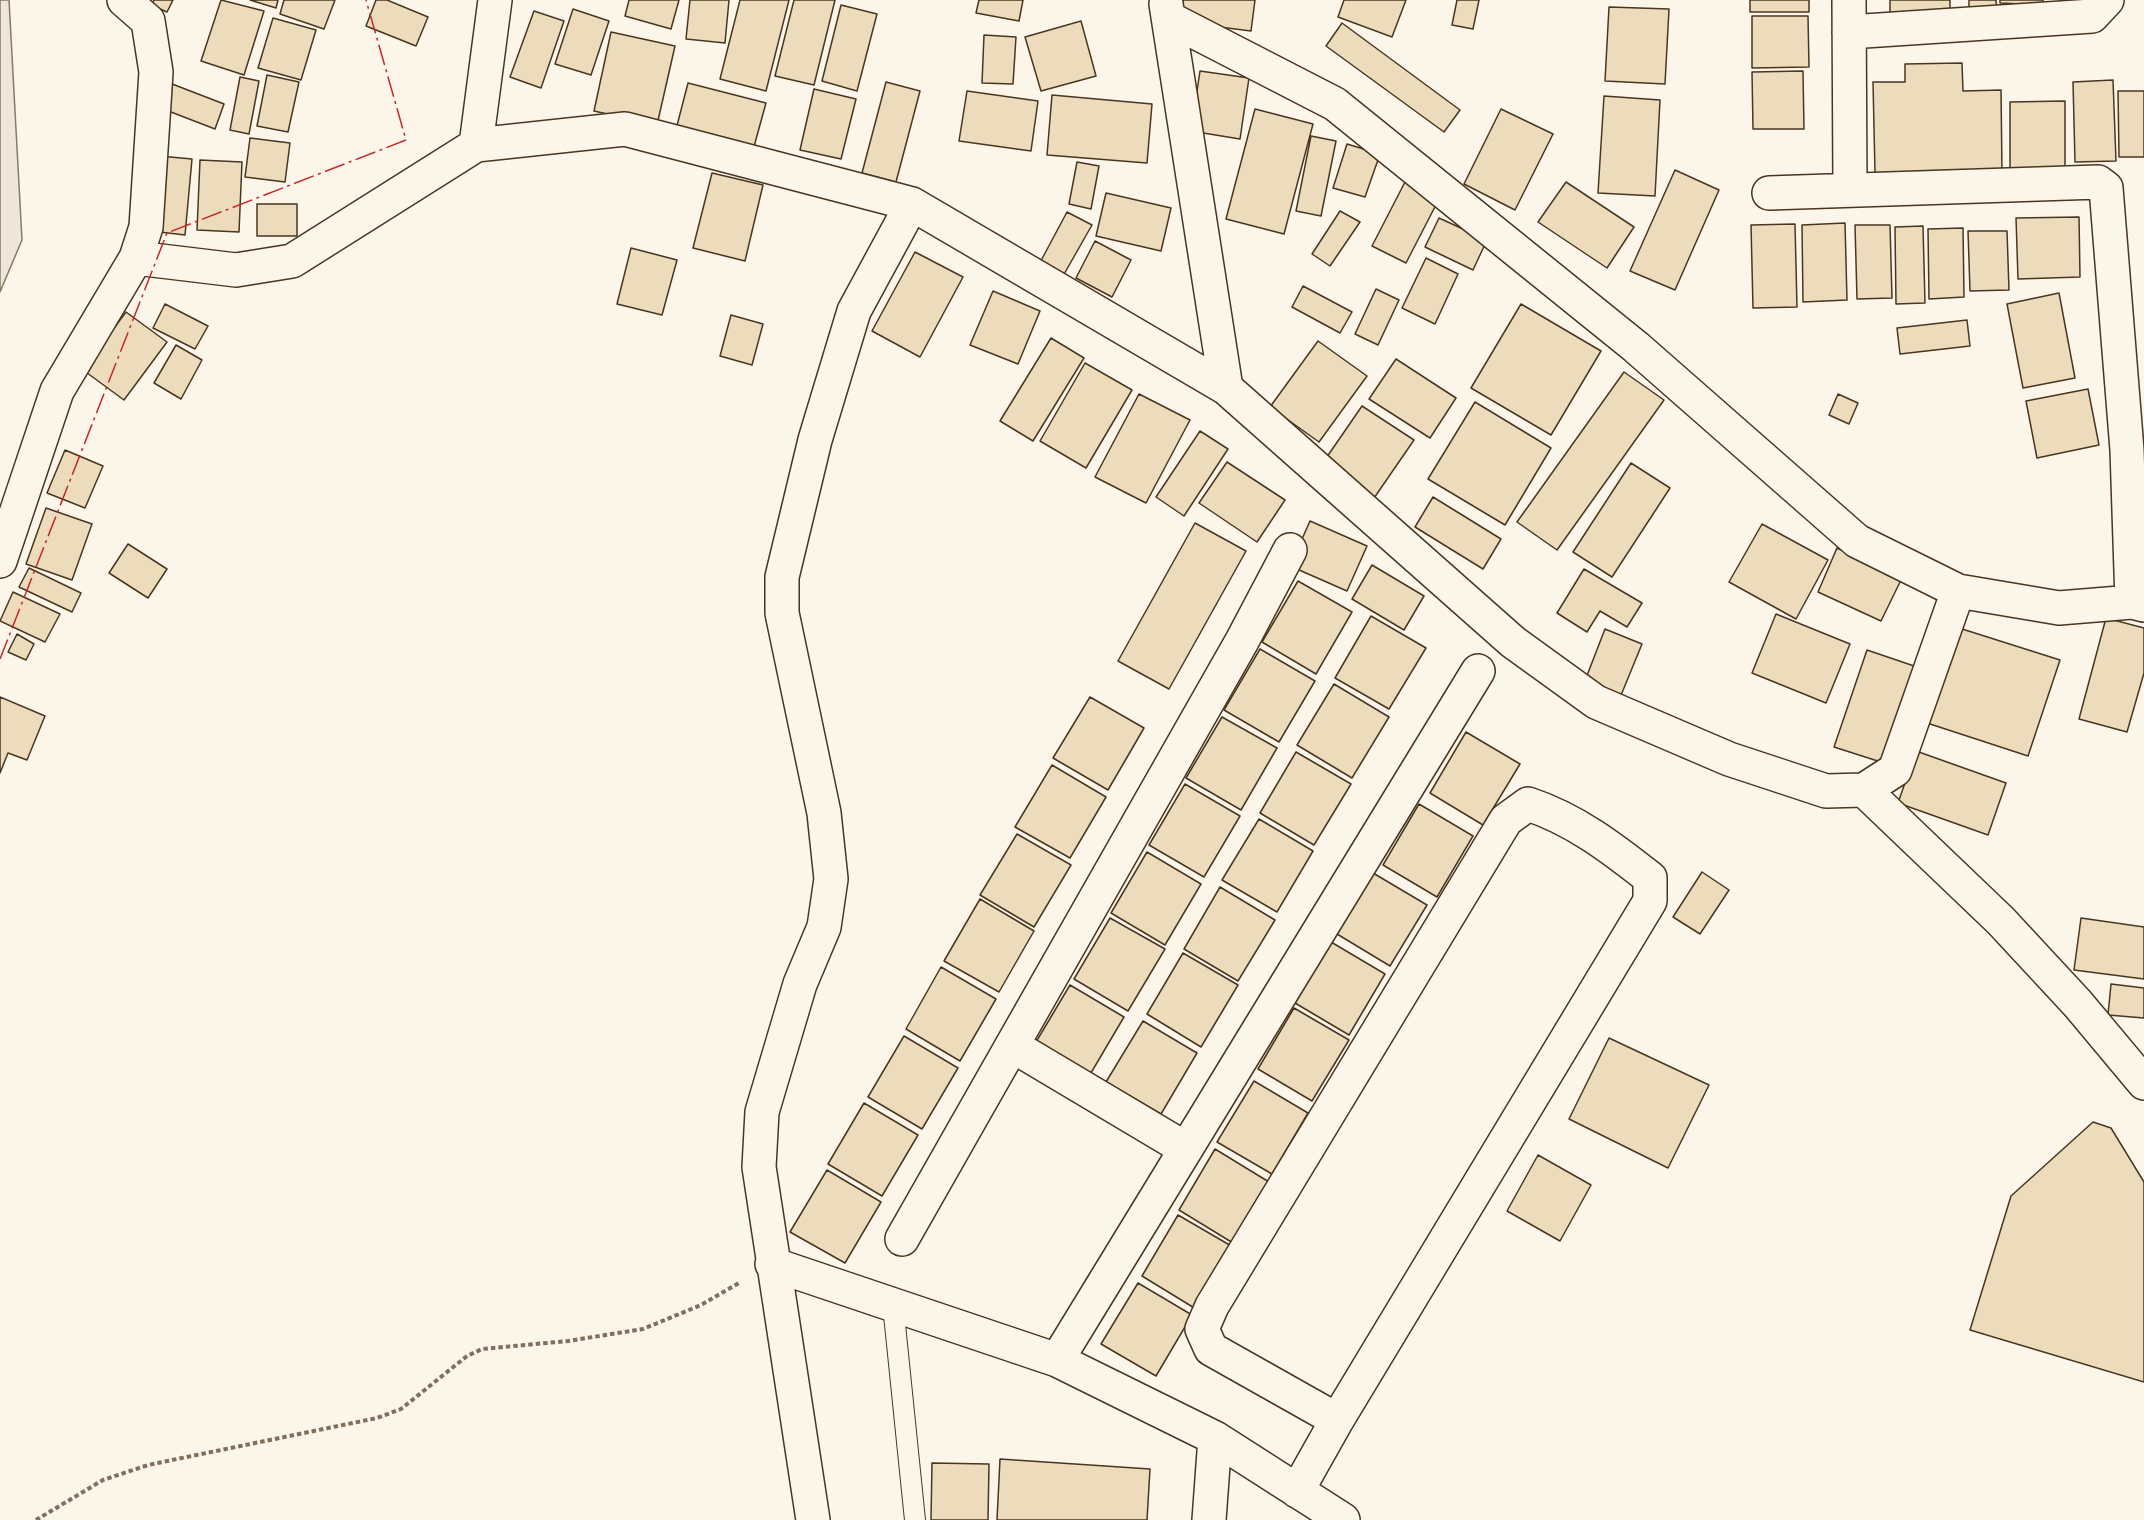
<!DOCTYPE html>
<html>
<head>
<meta charset="utf-8">
<style>
	body { margin:0 }
	canvas { display:block; background:#fbf6e9 }
</style>
</head>
<body>
<canvas width="2144" height="1520"></canvas>
<script>
const context = document.querySelector('canvas').getContext('2d');
context.lineJoin = 'round';
function paint(path, color) {
  context.fillStyle = color;
  context.fill(path, 'evenodd');
}
function stroke(path, color, width, dash) {
  context.strokeStyle = color;
  context.lineWidth = width;
  context.lineCap = dash ? 'butt' : 'round';
  context.setLineDash(dash || []);
  context.stroke(path);
}
const green = new Path2D(`
	M0 0H9L22 240 0 292Z`);
const building = new Path2D(`
	M154 0H173L167 12 151 5Z
	M221 0 264 11 244 75 201 61Z
	M250 0H278L276 8Z
	M284 0H335L324 29 280 14Z
	M376 0H387L428 17 416 46 366 26Z
	M629 0H679L671 29 625 16Z
	M690 0H729L725 43 686 39Z
	M740 0H789L766 91 720 79Z
	M794 0H835L814 85 775 76Z
	M979 0H1023L1019 21 976 13Z
	M1183 0H1255L1251 31 1180 22Z
	M1344 0H1406L1392 37 1338 17Z
	M1457 0H1479L1473 29 1452 25Z
	M1750 0H1809V12H1750Z
	M1890 0H1950V18L1890 19Z
	M1969 0H1996L1997 15 1969 16Z
	M2000 0H2043V5L2000 3Z
	M841 5 877 14 857 91 822 81Z
	M1609 7 1669 9 1665 84 1605 81Z
	M573 9 609 21 591 75 555 64Z
	M534 11 564 21 541 88 510 77Z
	M1752 16H1808L1809 67 1752 68Z
	M273 18 316 30 301 80 258 68Z
	M1081 21 1096 76 1041 91 1025 37Z
	M1342 23 1460 110 1444 132 1326 46Z
	M611 32 675 46 657 125 594 111Z
	M984 35 1016 37 1013 84 982 83Z
	M1962 63 1963 91 2001 90 2002 172 1875 173 1873 82H1905V64Z
	M1200 71 1249 78 1240 139 1191 131Z
	M1803 71 1804 129H1753L1752 72Z
	M267 75 299 82 288 132 257 126Z
	M240 77 259 81 249 134 230 130Z
	M2113 80 2116 161 2075 162 2073 82Z
	M167 82 224 104 215 129 158 107Z
	M886 82 920 91 896 182 862 173Z
	M688 83 766 103 750 161 673 141Z
	M814 89 856 99 841 159 800 150Z
	M967 91 1038 101 1031 151 959 141Z
	M2118 91H2144V157H2119Z
	M1052 95 1152 104 1147 163 1047 155Z
	M1604 96 1660 100 1655 196 1598 193Z
	M2065 101V170H2010V102Z
	M1255 109 1313 124 1284 234 1226 219Z
	M1501 109 1553 134 1515 210 1464 184Z
	M1311 136 1336 141 1321 216 1296 211Z
	M250 138 290 143 285 182 245 177Z
	M1347 144 1380 154 1365 197 1333 188Z
	M159 156 192 159 185 235 151 231Z
	M200 160 242 162 239 232 197 230Z
	M1077 162 1099 166 1091 209 1069 204Z
	M1675 170 1719 190 1675 290 1630 271Z
	M712 173 763 185 745 261 693 248Z
	M1405 182 1439 199 1406 263 1372 246Z
	M1566 182 1634 227 1607 268 1538 222Z
	M1106 193 1171 208 1161 251 1096 236Z
	M257 204H297V236H257Z
	M1340 211 1360 222 1330 266 1312 254Z
	M1067 212 1092 225 1059 283 1036 270Z
	M2079 217 2080 277 2018 279 2016 218Z
	M1439 218 1487 240 1473 270 1425 247Z
	M1845 223 1847 300 1803 302 1802 225Z
	M1795 224 1797 307 1753 308 1751 225Z
	M1855 225H1890L1892 298 1857 299Z
	M1923 226 1925 303 1896 304 1895 227Z
	M1963 228 1964 297 1929 299 1928 229Z
	M1968 231H2007L2009 290 1970 291Z
	M1095 241 1131 260 1112 297 1076 278Z
	M631 248 677 260 662 315 617 304Z
	M915 252 963 277 920 357 872 331Z
	M1426 258 1458 274 1435 324 1402 308Z
	M1303 286 1352 312 1340 333 1292 307Z
	M1376 289 1399 300 1378 345 1355 334Z
	M993 291 1040 311 1018 364 970 345Z
	M2059 293 2075 378 2023 388 2007 304Z
	M165 304 208 326 195 349 153 328Z
	M1521 304 1601 351 1551 435 1471 388Z
	M126 312 167 342 124 400 83 370Z
	M731 315 763 324 752 365 720 356Z
	M1967 320 1970 346 1900 354 1897 328Z
	M1051 338 1084 358 1033 441 1000 421Z
	M1318 341 1367 376 1319 442 1270 407Z
	M176 345 202 360 181 399 154 383Z
	M1396 359 1456 398 1430 438 1369 399Z
	M1085 363 1132 390 1086 468 1040 441Z
	M1624 372 1664 400 1557 550 1517 522Z
	M2088 389 2099 445 2037 458 2026 401Z
	M1139 394 1190 420 1146 503 1095 477Z
	M1838 394 1858 403 1849 424 1829 415Z
	M1475 402 1551 448 1505 525 1428 479Z
	M1362 406 1414 440 1372 501 1320 467Z
	M1200 431 1228 449 1184 516 1156 497Z
	M65 450 103 466 85 508 47 493Z
	M1227 462 1285 500 1257 542 1199 503Z
	M1631 463 1670 488 1612 577 1573 552Z
	M1433 497 1501 539 1483 569 1415 527Z
	M46 508 92 524 72 580 26 564Z
	M1310 521 1367 546 1347 591 1290 566Z
	M1195 523 1246 551 1169 689 1118 661Z
	M1762 524 1828 560 1796 619 1729 582Z
	M128 544 167 569 148 598 109 573Z
	M1837 548 1902 578 1881 621 1818 592Z
	M1372 565 1424 596 1404 630 1352 599Z
	M29 568 81 593 72 612 19 587Z
	M1584 569 1642 603 1627 627 1600 611 1587 632 1557 613Z
	M1298 581 1352 612 1316 674 1262 642Z
	M13 592 60 614 45 642 0 621Z
	M1776 614 1850 644 1826 703 1752 673Z
	M1371 616 1426 648 1389 709 1335 678Z
	M2106 618 2144 628V673L2127 732 2079 719Z
	M1959 628 2060 660 2028 756 1927 723Z
	M1605 629 1642 644 1617 705 1581 691Z
	M17 634 34 644 26 660 8 652Z
	M1260 649 1315 681 1279 742 1224 710Z
	M1867 650 1920 668 1887 764 1834 747Z
	M1334 684 1389 717 1352 778 1297 745Z
	M0 697 45 716 27 760 8 753 0 773Z
	M1090 697 1144 728 1108 790 1053 758Z
	M1222 717 1277 748 1241 810 1186 778Z
	M1466 732 1520 764 1483 825 1430 793Z
	M1916 751 2006 783 1988 835 1898 803Z
	M1296 752 1351 784 1314 845 1260 813Z
	M1052 765 1106 797 1070 858 1015 827Z
	M1185 784 1240 816 1204 877 1149 845Z
	M1419 804 1473 836 1437 897 1383 865Z
	M1259 819 1313 851 1277 912 1222 880Z
	M1017 834 1071 865 1034 927 980 895Z
	M1147 852 1201 884 1165 945 1111 913Z
	M1702 872 1729 890 1700 934 1673 917Z
	M1373 873 1427 905 1390 966 1337 934Z
	M1220 887 1275 920 1238 981 1184 949Z
	M980 899 1034 931 999 992 944 961Z
	M1110 918 1165 949 1128 1011 1074 979Z
	M2081 918 2144 927V979L2074 970Z
	M1331 942 1385 974 1349 1035 1295 1003Z
	M1183 953 1238 985 1201 1047 1147 1014Z
	M941 967 996 999 960 1061 906 1029Z
	M2111 984 2144 988V1018L2108 1015Z
	M1070 985 1124 1017 1088 1078 1033 1047Z
	M1294 1008 1349 1040 1312 1101 1258 1069Z
	M1143 1021 1197 1053 1161 1114 1106 1082Z
	M904 1036 958 1068 922 1129 868 1097Z
	M1609 1038 1709 1085 1668 1168 1569 1119Z
	M1254 1081 1308 1113 1272 1174 1217 1142Z
	M864 1103 918 1135 882 1196 828 1164Z
	M2093 1122 2111 1128 2144 1182V1382L1970 1330 2011 1196Z
	M1215 1149 1269 1182 1233 1243 1179 1210Z
	M1538 1155 1591 1185 1560 1241 1507 1211Z
	M827 1170 881 1202 845 1263 790 1232Z
	M1178 1215 1233 1247 1196 1309 1142 1276Z
	M1138 1283 1192 1315 1156 1376 1101 1344Z
	M1000 1459 1150 1469 1147 1520H997Z
	M932 1463 989 1464 988 1520H931Z`);
const path = new Path2D(`
	M36 1520 103 1480 148 1465 377 1418 401 1409 467 1356 482 1349 568 1341 643 1329 701 1305 739 1283`);
const service = new Path2D(`
	M893 1305 915 1520`);
const minor = new Path2D(`
	M124 0 148 21 156 72 146 227 136 258
	M1849 0 1850 189
	M1166 4 1226 388
	M1170 19 1335 104 1636 347 1857 541 1958 591 2059 608 2132 602 2144 605
	M1849 32 2092 16 2107 0
	M476 145 495 0
	M1769 193 2098 182 2106 188 2127 450 2132 602
	M0 561 57 391 136 258 236 270 292 261 476 145 625 129 912 204 1226 388 1513 642 1596 702 1729 759 1826 791 1864 790 1895 770 1958 591
	M1864 790 2001 921 2078 1004 2144 1083
	M1013 1046 1186 1149
	M902 1239 1242 641 1290 550
	M772 1264 1057 1360 1215 1438 1343 1520
	M1057 1360 1478 671
	M1297 1491 1337 1420 1650 901V878C1612 848 1574 819 1528 804L1506 820 1212 1306 1202 1329 1211 1349 1337 1420
	M813 1520 759 1167 762 1112 800 984 824 927 831 879 824 813 782 613V577L815 440 854 311 912 204
	M1209 1520 1215 1438`);
const power = new Path2D(`
	M0 659 167 233 406 140 366 0`);
paint(green, '#ede6d9');
stroke(green, '#887966', 1.5);
paint(building, '#ecdcbc');
stroke(building, '#4a3520', 1.5);
stroke(service, '#4a3520', 22);
stroke(minor, '#4a3520', 36);
stroke(path, '#7f6f5c', 4, [4.5, 3]);
stroke(service, '#fbf6e9', 20);
stroke(minor, '#fbf6e9', 33);
stroke(power, '#c62828', 1.5, [21, 4.5, 3, 4.5]);
</script>
</body>
</html>
